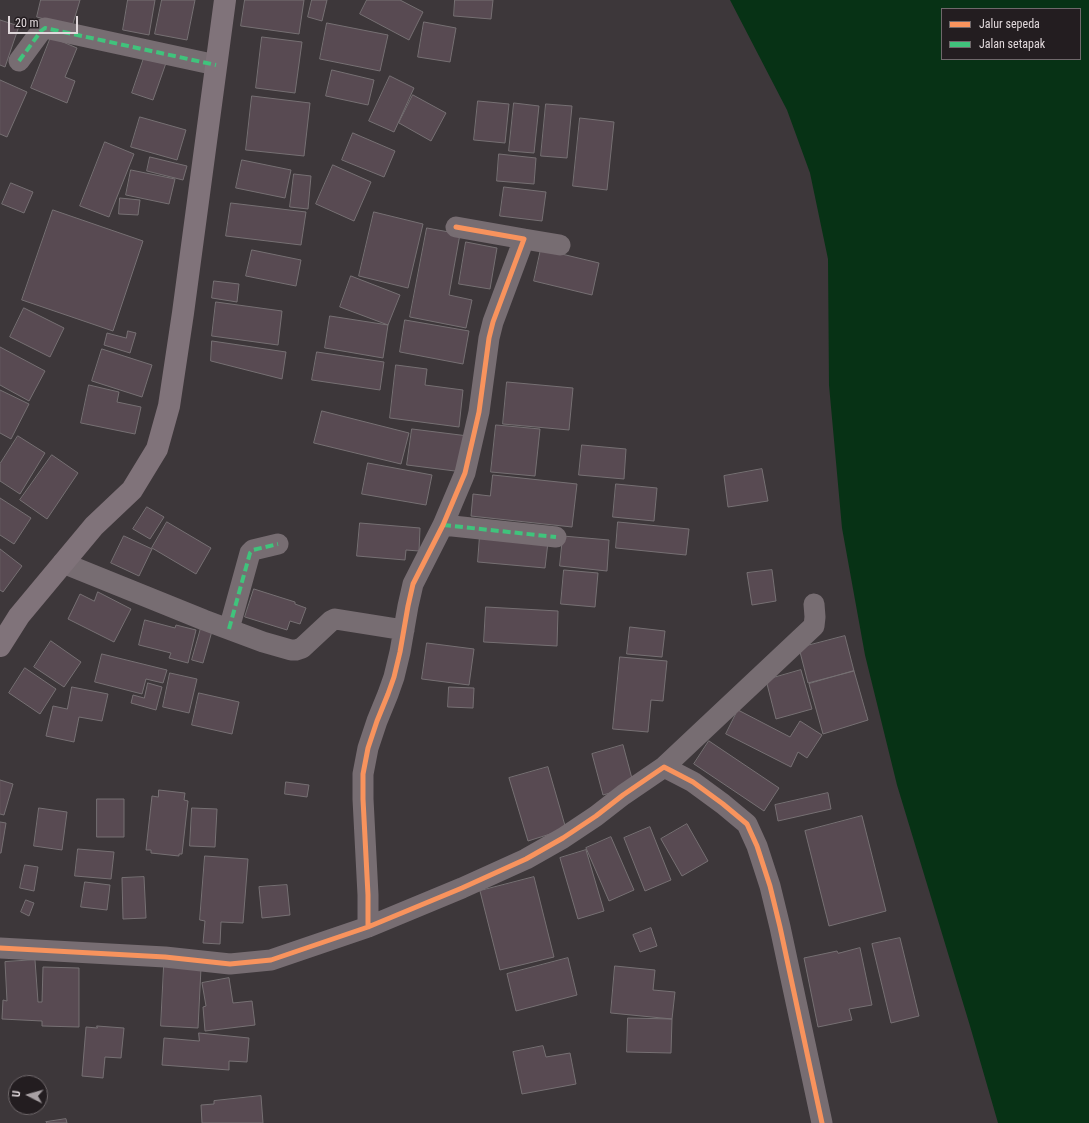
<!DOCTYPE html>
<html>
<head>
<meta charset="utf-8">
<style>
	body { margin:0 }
	#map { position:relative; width:1089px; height:1123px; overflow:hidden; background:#3d373a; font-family:"Roboto Condensed",sans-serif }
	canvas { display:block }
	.legend { position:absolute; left:941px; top:8px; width:140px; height:52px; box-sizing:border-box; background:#231d20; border:1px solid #6f686b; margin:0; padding:5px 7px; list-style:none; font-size:12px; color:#e0d8db }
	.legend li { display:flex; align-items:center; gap:8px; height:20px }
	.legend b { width:20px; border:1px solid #6f686b }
	.north { position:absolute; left:8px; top:1075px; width:40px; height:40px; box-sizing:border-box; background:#231d20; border:1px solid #6f686b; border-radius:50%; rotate:276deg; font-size:11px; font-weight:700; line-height:16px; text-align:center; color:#e0d8db }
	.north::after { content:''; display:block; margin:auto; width:14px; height:18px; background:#a7a0a3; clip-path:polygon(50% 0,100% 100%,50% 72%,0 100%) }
	.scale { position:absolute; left:8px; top:16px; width:70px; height:18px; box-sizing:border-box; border:2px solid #e0d8db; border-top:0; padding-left:5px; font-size:12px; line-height:14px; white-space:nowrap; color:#e0d8db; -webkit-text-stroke:3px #231d20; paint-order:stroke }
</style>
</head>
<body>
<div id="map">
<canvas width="1089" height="1123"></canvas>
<ul class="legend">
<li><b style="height:5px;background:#f8935d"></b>Jalur sepeda</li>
<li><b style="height:5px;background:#40c37c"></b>Jalan setapak</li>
</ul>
<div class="north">U</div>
<div class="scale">20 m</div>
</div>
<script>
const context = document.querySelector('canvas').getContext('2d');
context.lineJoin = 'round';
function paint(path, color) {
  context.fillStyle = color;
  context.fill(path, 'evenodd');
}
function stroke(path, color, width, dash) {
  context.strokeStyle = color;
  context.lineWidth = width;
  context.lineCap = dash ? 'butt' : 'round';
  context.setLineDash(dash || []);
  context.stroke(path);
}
const water = new Path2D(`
	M730 0H1089V1123H998L970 1026 897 785 865 655 842 528 829 385 828 259 810 173 787 110ZM942 9H1080V59H942Z`);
const building = new Path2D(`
	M41 0H80L72 27 37 17Z
	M128 0H155L149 35 123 30Z
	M162 0H195L187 40 155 34Z
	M245 0H304L299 34 241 26Z
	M312 0H327L322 21 308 17Z
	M367 0H400L423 12 409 40 360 14Z
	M455 0H493L491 19 454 16Z
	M0 20 19 26 5 67 0 65Z
	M424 22 456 28 450 62 418 57Z
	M327 23 388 35 380 71 320 59Z
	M51 37 77 48 65 77 75 81 67 103 31 88Z
	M262 37 302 42 295 93 256 88Z
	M145 55 166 63 153 100 132 93Z
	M332 70 374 80 368 105 326 96Z
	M390 76 414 88 394 132 369 121Z
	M0 80 27 92 7 137 0 134Z
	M413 95 446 113 431 141 399 123Z
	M252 96 310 103 304 156 246 150Z
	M478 101 509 104 505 143 474 140Z
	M514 103 539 106 534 153 509 151Z
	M546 104 572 106 567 158 541 156Z
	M140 117 186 130 177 160 131 147Z
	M580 118 614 122 607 190 573 186Z
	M353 133 395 151 384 177 342 160Z
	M105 142 134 154 109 217 80 206Z
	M499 154 536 158 534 184 497 181Z
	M150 157 187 166 183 180 147 171Z
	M242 160 291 170 285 198 236 188Z
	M333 165 371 182 354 221 316 204Z
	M131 170 175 179 169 204 126 195Z
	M294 174 311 176 308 209 290 207Z
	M11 183 33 192 24 213 2 204Z
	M504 187 546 192 542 221 500 216Z
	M120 198 140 200 138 215 119 214Z
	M231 203 306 212 301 245 226 236Z
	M53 210 143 241 113 331 22 300Z
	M374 212 423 224 408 288 359 276Z
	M427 228 460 234 449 295 472 300 466 328 410 317Z
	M466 242 497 248 490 289 459 284Z
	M541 249 599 263 592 295 534 281Z
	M252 250 301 260 296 286 246 276Z
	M351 276 400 295 388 325 340 307Z
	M214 281 239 284 237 302 212 298Z
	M216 302 282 311 278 345 212 336Z
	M24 308 64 328 50 357 10 337Z
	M330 316 388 325 383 358 325 348Z
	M405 320 469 331 463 364 400 352Z
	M128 331 136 333 130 353 104 345 107 333 126 338Z
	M212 341 286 352 282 379 211 361Z
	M0 347 45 371 29 401 0 385Z
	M102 349 152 365 142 397 92 381Z
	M317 352 384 362 380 390 312 380Z
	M396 365 427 369 425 385 463 390 459 427 390 418Z
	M507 382 573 388 569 430 503 424Z
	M89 385 119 392 117 402 141 407 135 434 81 423Z
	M0 390 29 404 11 439 0 433Z
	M322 411 409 433 401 464 314 443Z
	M496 425 540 429 535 476 491 472Z
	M412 429 468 436 463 472 407 465Z
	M18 436 45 453 20 494 0 481V464Z
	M582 445 626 449 624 479 579 475Z
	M52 455 78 473 47 519 20 500Z
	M368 463 432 475 426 505 362 494Z
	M762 469 768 501 728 507 724 476Z
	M493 475 577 484 572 527 471 516 473 494 490 496Z
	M616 484 657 488 654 521 613 517Z
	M0 498 31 518 14 544 0 535Z
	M147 507 164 517 150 539 133 529Z
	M167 522 211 548 196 574 152 548Z
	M618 522 689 529 686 555 616 548Z
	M360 523 420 528 419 551 406 550 405 560 357 556Z
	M480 535 548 542 545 568 478 562Z
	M124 536 152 549 139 576 111 563Z
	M563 536 609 540 607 571 560 566Z
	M0 549 22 566 3 592 0 590Z
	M564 570 598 573 595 607 561 604Z
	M772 570 776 601 752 605 747 573Z
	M254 589 295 602V604L306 608 300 624 290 621 287 630 245 617Z
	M98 592 131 609 114 642 68 619 80 594 94 601Z
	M486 607 558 611 557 646 484 642Z
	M145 620 175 628 176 625 196 630 188 663 169 658 171 653 139 645Z
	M630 627 665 631 662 657 627 654Z
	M201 628 212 631 203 663 192 660Z
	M845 636 854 671 808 683 799 648Z
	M51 641 81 662 64 687 34 667Z
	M427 643 474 649 469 685 422 679Z
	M102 654 167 670 163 683 146 679 142 694 95 682Z
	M620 657 667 661 663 701 651 700 648 732 613 729Z
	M25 668 56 689 40 714 9 693Z
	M801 670 812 709 776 719 766 680Z
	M854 671 868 720 823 734 809 684Z
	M170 673 197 679 189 713 163 707Z
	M148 683 162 687 156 710 131 703 133 695 144 698Z
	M72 687 108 694 102 721 79 717 74 742 46 736 53 706 67 709Z
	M449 687 474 688 473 708 448 707Z
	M199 693 239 702 232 734 192 725Z
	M738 710 790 737 800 721 822 735 807 758 798 752 791 767 726 734Z
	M709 741 779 788 764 811 694 764Z
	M623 745 634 786 603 795 592 754Z
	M548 767 566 829 528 841 509 778Z
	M0 780 13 784 4 815 0 814Z
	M286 782 309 785 307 797 285 794Z
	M159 790 185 793 184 800 188 801 182 854H179V856L151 853V850H146L152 796 158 797Z
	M828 793 831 809 778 821 775 805Z
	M97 799H124V837H97Z
	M39 808 67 812 62 850 34 846Z
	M192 808 217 809 215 847 190 846Z
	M862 816 886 911 829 926 805 831Z
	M0 822 6 823 1 853H0Z
	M687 824 708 861 682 876 661 839Z
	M650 827 671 880 645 891 624 838Z
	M611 837 634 890 609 901 586 848Z
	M78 849 114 852 111 879 75 876Z
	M586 850 604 911 578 919 560 858Z
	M205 856 248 859 243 923 221 922 220 944 203 943 205 921 200 920Z
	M25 865 38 867 34 891 20 888Z
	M144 877 146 918 123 919 122 878Z
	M534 877 554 957 500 970 480 891Z
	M85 882 110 885 107 910 81 907Z
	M287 885 290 915 262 918 259 887Z
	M26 900 34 903 29 916 21 912Z
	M651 928 657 946 640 952 633 935Z
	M900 938 919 1016 891 1023 872 944Z
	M860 948 872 1005 849 1009 852 1020 818 1027 804 958 837 951 838 953Z
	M568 958 577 995 516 1011 507 974Z
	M35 960 38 1002H42L43 967 79 968V1027L42 1026V1021L2 1019 3 1000 7 1001 5 962Z
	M164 966 201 968 198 1028 161 1026Z
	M615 966 655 970 653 990 675 992 672 1019 611 1013Z
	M229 978 233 1003 252 1001 255 1025 205 1031 203 1007 206 1006 202 983Z
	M628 1018 672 1019 671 1053 627 1052Z
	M97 1026 124 1028 121 1058 105 1057 103 1078 82 1076 86 1027 97 1028Z
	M199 1033 249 1038 247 1062 229 1061V1070L162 1065 164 1038 199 1041Z
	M543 1046 546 1057 570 1053 576 1084 522 1094 513 1052Z
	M261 1096 263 1123H202L201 1105 214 1104V1101Z
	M66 1119 67 1123H47L46 1122Z`);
const street = new Path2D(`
	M19 61 41 31 45 28 216 65
	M524 239 560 245
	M443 525 556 537
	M63 563 204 620 263 642 291 650H296L302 648 331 621 335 619 404 630
	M229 629 250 553 253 550 278 544
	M664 767 814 626 815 617 814 604
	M368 927V895L363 799V774L368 748 377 721 388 694 394 677 400 652 408 606 413 584 443 525 465 473 479 412 489 338 493 322 524 239 456 227
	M0 948 165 957 230 964 271 960 368 927 462 888 526 859 563 838 596 816 623 795 664 767 693 782 723 804 747 824 757 846 770 886 780 927 822 1123`);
const highway = new Path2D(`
	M0 646 19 616 94 526 132 490 157 449 169 406 183 313 225 0`);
const quiet = new Path2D(`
	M19 61 41 31 45 28 216 65
	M443 525 556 537
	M229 629 250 553 253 550 278 544`);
const cycleway = new Path2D(`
	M368 927V895L363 799V774L368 748 377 721 388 694 394 677 400 652 408 606 413 584 443 525 465 473 479 412 489 338 493 322 524 239 456 227
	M0 948 165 957 230 964 271 960 368 927 462 888 526 859 563 838 596 816 623 795 664 767 693 782 723 804 747 824 757 846 770 886 780 927 822 1123`);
paint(water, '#073215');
paint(building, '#584a52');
stroke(building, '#767073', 1);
stroke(street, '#776d72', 21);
stroke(highway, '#80737a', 22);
stroke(quiet, '#40c37c', 4, [8, 4]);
stroke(cycleway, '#f8935d', 5);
</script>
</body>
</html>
